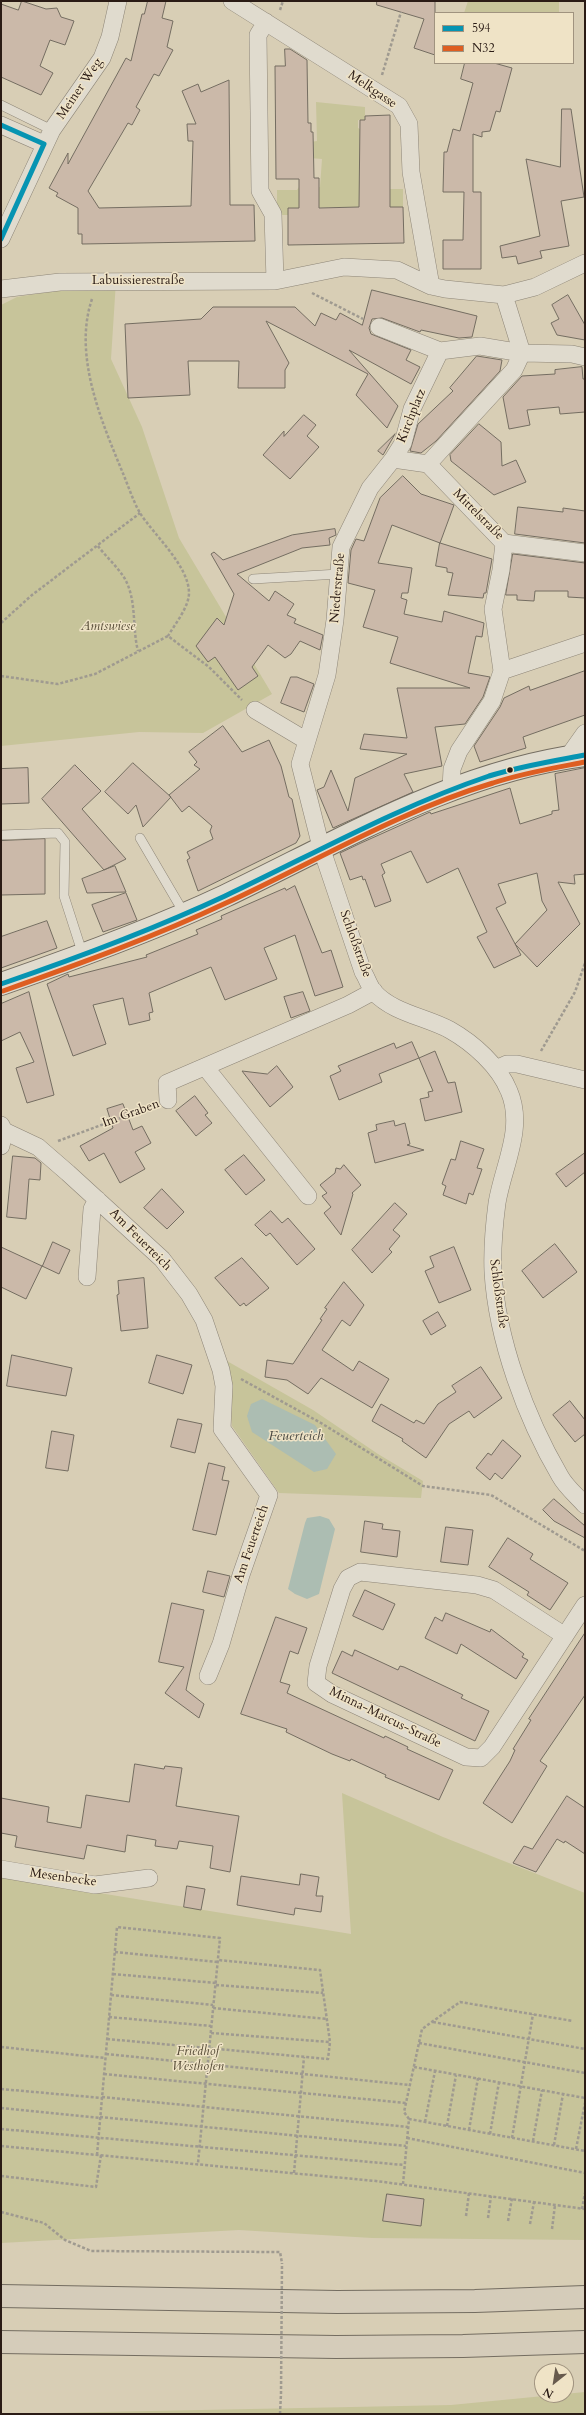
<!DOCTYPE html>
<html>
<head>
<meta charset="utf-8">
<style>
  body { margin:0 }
  #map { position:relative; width:586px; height:2415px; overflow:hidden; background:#d8ceb5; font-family:Cardo,serif }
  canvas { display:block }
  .frame { position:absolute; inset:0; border:2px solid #2a1b15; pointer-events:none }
  .legend { position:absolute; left:434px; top:12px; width:140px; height:52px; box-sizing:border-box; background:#efe3c6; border:1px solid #a0937f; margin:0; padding:5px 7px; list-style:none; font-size:12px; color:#2a1b15 }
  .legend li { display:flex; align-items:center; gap:8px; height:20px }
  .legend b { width:20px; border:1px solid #a0937f }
  .north { position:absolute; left:534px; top:2363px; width:40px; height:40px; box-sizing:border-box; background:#efe3c6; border:1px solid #a0937f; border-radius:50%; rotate:210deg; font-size:11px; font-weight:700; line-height:16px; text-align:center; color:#2a1b15 }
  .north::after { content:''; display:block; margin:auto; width:14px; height:18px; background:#675a4d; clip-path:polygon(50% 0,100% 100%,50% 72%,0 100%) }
</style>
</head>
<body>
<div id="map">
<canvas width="586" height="2415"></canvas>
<div class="frame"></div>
<ul class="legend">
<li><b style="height:5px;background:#0694b2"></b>594</li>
<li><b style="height:5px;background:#de5e21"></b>N32</li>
</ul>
<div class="north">N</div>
</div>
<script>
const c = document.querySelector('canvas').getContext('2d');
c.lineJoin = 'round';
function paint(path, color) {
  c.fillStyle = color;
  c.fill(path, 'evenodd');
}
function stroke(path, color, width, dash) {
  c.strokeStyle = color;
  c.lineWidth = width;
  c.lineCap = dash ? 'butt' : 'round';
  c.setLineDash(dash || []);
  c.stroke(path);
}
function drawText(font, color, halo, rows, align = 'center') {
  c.font = font + ' Cardo,serif';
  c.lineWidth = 3;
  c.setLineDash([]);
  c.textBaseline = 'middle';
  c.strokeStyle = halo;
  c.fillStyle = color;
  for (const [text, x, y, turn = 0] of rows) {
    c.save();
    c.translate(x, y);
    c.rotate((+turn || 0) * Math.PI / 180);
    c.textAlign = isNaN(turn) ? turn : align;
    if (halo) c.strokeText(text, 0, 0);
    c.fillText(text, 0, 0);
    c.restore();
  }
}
const green = new Path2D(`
  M468,1H559V13H464Z
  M316,102L365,107V120H358V128L360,129L361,169H359V181H390V189H403V207L288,208V215H277V190H297L299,187H309V190L320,187L322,159L310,158V142L317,141Z
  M116,281L111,359L142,427L179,538L272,694L203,733L139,732L1,746V305L17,297Z
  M227,1361L313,1410L378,1454L423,1481L421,1498L279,1493L232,1426Z
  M342,1793L443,1837L585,1893V2240L372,2238L239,2230L1,2243V1877L351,1934Z
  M585,2392V2414H1L451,2405Z`);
const water = new Path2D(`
  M262,1399L315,1425L336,1454L327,1469L314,1472L252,1432L247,1416L251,1404Z
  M320,1516L329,1519L335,1529L319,1594L307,1599L295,1594L288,1589L305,1523L307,1518Z`);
const building = new Path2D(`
  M22,1L46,9L57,8L61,17L74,21L65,45L50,40L40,66L53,73L41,95L1,77V4L18,10Z
  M148,1H166L162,18L173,21L167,47L173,50L159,76L154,74L136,107L140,110L132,125L128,123L88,191L99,208L191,206L193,141H188L187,124H196L182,91L198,84L201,92L229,80L230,205H254L255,241L82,244V234H78V208L56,196L58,193L49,188L68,153V164L126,58L131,61L142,14H144Z
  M377,1H435V55L414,48L424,19L377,5Z
  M285,49H290L307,60L308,123H311V132H313L314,178H319V208L359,207L360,120H365V116L390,115V207H403L404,243L288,245V208H299V179H276L275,66H285Z
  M465,63H494L512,68L500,112L496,111L490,131L482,132V137L473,134V192H481V269H443V240H463L464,192H443L444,152H447L453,129L460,131L473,83L461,79Z
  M562,109H571L584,197L561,201L569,246L540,251L542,258L518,264L516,256L502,258L500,246L540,236L526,159L560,167Z
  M372,290L477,316L472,337L459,338L421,330L420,332L382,318L372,319L369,328L371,334L411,350L406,360L420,367L411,384L349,350L398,406L387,428L356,395L368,374L266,321L289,363L285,370V388H238L239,361H188L190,395L128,398L125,324L201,319L213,307H295L315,326L321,313L336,320L340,313L362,325Z
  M568,295L585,325V340L557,335L551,323L559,319L552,305Z
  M477,356L502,360L500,371L436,441L421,453L410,451L418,424L453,391L450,388Z
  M582,367L583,379H585V412L560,414L559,407L527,410L530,425L509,429L503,397L522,376L555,374V370Z
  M304,415L316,425L307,436L319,447L290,479L263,455L284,431V436Z
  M479,424L501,442L502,466L516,460L526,482L494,495L451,461L450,455Z
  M395,434L383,455L378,451Z
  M403,476L421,494L454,505L440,543L392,525L378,563L412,568L408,593H402L401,598L407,600L404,614L442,622L444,611L484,623L482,637L476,636L468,673L490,677L483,697L465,724L435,727L442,766L404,774L413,792L333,828L317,790L324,787L331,770L348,811L355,778L407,754L360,749L364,734L407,738L397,688H470L390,663L398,637L363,627L375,590L348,583L351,550L356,539L364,541L380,498Z
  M518,507L563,512V508L585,511V543L515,534Z
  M335,529L336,535L329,538L330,545L302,548L237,574L269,601L275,591L294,604L287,615L296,619L294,623L323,635L320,650L300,641L291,654L285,658L268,645L252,667L258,676L238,690L215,657L208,662L196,646L217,618L224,625L234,594L211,554L214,552L223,560L292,535Z
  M440,543L492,559L486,593H484L483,598L448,595L453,573L447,572V568L436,566Z
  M513,554L585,563V598L568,597V591H535L534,601L517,600V595H506Z
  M585,671V715L523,737L526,748L480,762L474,746L500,707L504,698L529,686L530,690Z
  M291,677H297L314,684L304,712L281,703Z
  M223,726L242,752L269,740L281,766L289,797L292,799L300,836L296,843L198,891L187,860L190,858L187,852L213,839L210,831L212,826L189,806L182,812L169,795L200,769L194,765L197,762L189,752Z
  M133,763L171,797L143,827L136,805L128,814L105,792Z
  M75,765L101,791L82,809L126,859L104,870L42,799Z
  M28,768L29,803L1,804V769Z
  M585,768V874L574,875L575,884L558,882L580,924L537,967L515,944L547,910L542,901L537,873L498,884L506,903L496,908L521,955L494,968L477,937L487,932L458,868L427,883L411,851L381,864L385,873L382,875L391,901L375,907L365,879L363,880L362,876L350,880L340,853L361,843L430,812L431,814L510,788L520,824L552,814V811L559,810L555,774Z
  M45,839V894L1,895V841Z
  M115,866L126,892L87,893L82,879Z
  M295,886L322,953L331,950L343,987L315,996L295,935L264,948L277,979L225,1000L211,967L149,993L153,1012L149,1013L150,1020L129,1025L123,998L93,1005L106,1044L73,1056L47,984L68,974L69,977L147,957L146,955L198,934L196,930L222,919L221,916L285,888L286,890Z
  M126,893L137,920L103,932L92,905Z
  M47,921L57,948L1,968V937Z
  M29,992L54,1095L27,1103L16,1068L34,1062L20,1032L1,1041V1004Z
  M303,992L310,1011L291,1018L284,997Z
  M412,1042L419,1058L435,1051L448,1083L455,1082L462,1112L425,1121L420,1099L429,1097L428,1092L433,1091L419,1058L379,1074L382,1082L339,1100L330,1076L341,1071L338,1066L394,1043L396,1048Z
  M277,1066L293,1087L270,1107L242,1071L267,1074Z
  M195,1096L208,1113L205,1115L212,1123L196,1136L176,1111Z
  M123,1104L133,1130L142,1126L151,1143L135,1152L145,1169L120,1183L104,1153L89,1161L80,1146L113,1128L107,1109Z
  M394,1121L395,1126L405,1123L410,1144L407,1145L424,1150L375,1163L368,1133L377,1130L376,1125Z
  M461,1141L484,1149L477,1168L482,1169L473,1195L469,1193L466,1204L443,1195L446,1186L442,1184L451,1159L455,1160Z
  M585,1153V1172L566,1187L556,1174Z
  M244,1155L265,1180L246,1195L225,1170Z
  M13,1156L35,1158L41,1163L40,1180L29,1179L26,1219L7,1217Z
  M344,1165L361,1185L352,1193L353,1194L341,1235L324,1213L331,1207L322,1196L327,1193L320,1185L335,1173L336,1168L340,1169Z
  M162,1189L184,1212L167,1229L144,1208Z
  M395,1203L407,1214L393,1230L400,1236L389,1249L392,1252L372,1273L352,1250Z
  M271,1211L282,1223L288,1218L315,1249L297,1265L270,1233L266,1236L255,1225Z
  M53,1242L70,1250L59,1274L42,1266L26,1299L1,1287V1247L42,1266Z
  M555,1244L577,1272L543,1298L522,1271Z
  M454,1247L471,1290L439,1303L425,1271L434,1267L430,1257Z
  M242,1258L269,1288L246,1306L244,1303L240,1306L215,1278Z
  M144,1278L148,1328L121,1331L117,1295L119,1294L118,1281Z
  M344,1282L364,1305L350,1326L342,1320L322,1350L353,1371L359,1361L389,1379L372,1408L321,1378L308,1394L287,1380L265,1377L267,1360L293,1364L322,1320L320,1319L327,1309L325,1308Z
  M438,1312L446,1326L431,1335L423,1321Z
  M12,1355L72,1368L66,1396L7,1386Z
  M157,1355L192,1365L183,1394L149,1383Z
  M481,1367L502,1398L474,1418L469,1411L449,1424L426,1458L402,1441L403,1439L372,1421L381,1404L414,1423L416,1420L424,1424L438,1404L456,1392L452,1386Z
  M570,1401L585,1420V1434L575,1442L553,1415Z
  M178,1419L202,1424L195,1453L171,1447Z
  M52,1431L74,1435L68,1471L46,1468Z
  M503,1440L521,1456L502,1479L495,1473L490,1480L476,1468L488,1453L491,1455Z
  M209,1463L225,1467L222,1480L229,1481L216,1535L193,1530Z
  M554,1499L585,1526V1538L554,1521L543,1510Z
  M365,1521L383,1524L382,1529L400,1531L397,1557L361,1552Z
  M446,1527L473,1530L468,1565L441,1562Z
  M508,1538L533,1554L530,1559L568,1583L550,1610L527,1595L529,1592L489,1567Z
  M208,1571L230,1576L224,1597L203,1592Z
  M365,1590L395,1604L383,1630L353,1616Z
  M172,1603L204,1610L186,1690L204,1704L199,1718L165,1693L184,1667L159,1662Z
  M446,1613L490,1632L491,1629L524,1654L522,1657L528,1660L516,1679L461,1644L457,1654L425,1638L435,1617L442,1621Z
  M276,1617L307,1628L298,1654L290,1651L280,1682L290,1685L287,1693L384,1738L385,1736L408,1747L407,1749L453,1770L439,1800L385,1777L386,1775L351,1759L350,1761L332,1754L286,1732L287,1729L241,1714Z
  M585,1633V1695L540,1761L547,1766L512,1823L483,1803L510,1761L515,1750L513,1749L531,1720L529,1719Z
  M355,1650L398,1670L400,1666L404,1667L463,1695L461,1698L489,1711L475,1741L332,1673L342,1651L352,1656Z
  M135,1764L164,1769L165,1766L182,1768L176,1806L239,1816L230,1872L210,1868L213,1846L179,1841L177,1849L155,1846L156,1840L127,1835L125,1852L87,1845L84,1859L15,1847L17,1836L1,1833V1798L49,1807L47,1822L81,1828L86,1795L129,1802Z
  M567,1796L585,1808V1854L565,1841L564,1843L557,1839L536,1872L513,1863L524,1846L532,1849Z
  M301,1874L319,1877L316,1896H323L321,1912L295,1908L294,1915L237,1905L241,1876L299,1885Z
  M187,1886L205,1889L201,1910L184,1907Z
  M387,2194L424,2199L421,2226L383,2221Z`);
const path = new Path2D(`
  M280,10L283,1
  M382,75L401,12
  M312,293L363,319
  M92,299C73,355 101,420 122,471C128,485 133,501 140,513C154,535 189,566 189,593C189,607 175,624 168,636
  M98,546C106,557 118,567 125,579C137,601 132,628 138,651
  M1,623L32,595L140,513
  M1,676L58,684L95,674L168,636L209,667L242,700
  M541,1051L575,992L585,963
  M58,1141L153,1106
  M241,1379L321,1423L423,1486L491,1495L585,1551
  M115,1952L218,1962
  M113,1974L216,1983
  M216,1985L323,1993
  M111,1995L213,2005
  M213,2008L327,2019
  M109,2017L211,2026
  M433,2022L585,2049
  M211,2033L330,2042
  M107,2039L328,2059L330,2042L320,1970L218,1960
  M419,2043L585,2073
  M1,2047L105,2058
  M106,2054L410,2085
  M414,2067L585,2098
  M104,2074L406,2103
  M1,2089L102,2098
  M102,2097L408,2127
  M1,2108L100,2118
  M100,2117L406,2146
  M409,2119L404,2112L422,2029L460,2002L573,2021
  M425,2122L435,2071
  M447,2126L456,2075
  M1,2129L404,2165
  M469,2130L478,2078
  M490,2134L499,2082
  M407,2138L585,2173
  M512,2138L533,2014
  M533,2141L542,2090
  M554,2145L563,2094
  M1,2146L376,2181L585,2209
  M576,2149L585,2103
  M97,2155L117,1927L220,1938L198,2163
  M294,2173L304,2057
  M1,2176L96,2187L101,2155
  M403,2184L409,2119L585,2151
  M582,2209L585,2193
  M1,2212L44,2223L65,2240L91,2251L280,2252L282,2263
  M466,2216L469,2193
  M488,2218L491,2196
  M508,2221L512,2198
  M530,2224L534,2202
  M552,2229L555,2205
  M280,2414L281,2394`);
const lane = new Path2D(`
  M1,105L52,130
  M253,579L339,574
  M1,835L58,833L65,842L64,896L83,955
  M140,838L184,913`);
const street = new Path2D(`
  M232,1L399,106L409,124L411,172L431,286
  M266,22L258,35L260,191L273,214L275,281
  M1,125L44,144
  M1,239L52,130L102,58L110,37L118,1
  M1,289L60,282L275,281L344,267L397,270L431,286L445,289L504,295L535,287L585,263
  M504,295L522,353L572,354L585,357
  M379,327L440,351L480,346L522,353L514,370L428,464
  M440,351L412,409L403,443L393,459L370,488L341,547L335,620L327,675L300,764L321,847L363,972C367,978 369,986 374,992C393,1013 426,1017 450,1030C473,1043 499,1066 509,1091C525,1128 503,1166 497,1203C494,1226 492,1249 493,1272C497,1340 526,1418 560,1476C566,1487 577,1496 585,1505
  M393,459L428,464
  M428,464L504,543L585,553
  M502,671L585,643
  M255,710L307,741
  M568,757L585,733
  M451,789L452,769L459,751L492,701L502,671L493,609L501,570L504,543
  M206,1068L308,1196
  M496,1069L507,1064H517L585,1080
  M168,1100L167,1083L348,1005L374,991
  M1,1125L4,1131L1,1146
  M4,1131L38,1147L68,1173L162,1259L189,1294L204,1320L221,1370L224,1386L222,1429L269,1495L241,1575L221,1644L208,1676
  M87,1277L92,1209L97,1199
  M565,1636L494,1590L477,1585L360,1572L348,1578L342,1589L318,1666L316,1683L332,1694L466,1757L481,1758L492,1747L585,1605
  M1,1869L95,1885L149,1878`);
const secondary = new Path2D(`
  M1,984C76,958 153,930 225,896C340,841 456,771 585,755`);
const highway = new Path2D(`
  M1,2296L337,2302L475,2301L585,2297
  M1,2342L336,2347L463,2346L585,2342`);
const pathBridge = new Path2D(`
  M281,2394L282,2263`);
const bus1 = new Path2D(`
  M1,125L44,144
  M1,239L44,144
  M1,984C77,958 152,930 225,896C312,855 397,807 489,776C521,766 553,761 585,755`);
const bus2 = new Path2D(`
  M3,991C79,964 154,937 226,903C315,862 399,811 493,783C523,773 554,768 585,762`);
const markers = [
  [510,770,3.5,"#2a1b15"]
];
const streetNames = [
  ["Meiner Weg",80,89,-56],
  ["Melkgasse",372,90,34],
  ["Labuissierestraße",138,281],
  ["Kirchplatz",412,416,-68],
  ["Mittelstraße",478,515,45],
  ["Niederstraße",338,588,-85],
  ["Schloßstraße",355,944,70],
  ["Im Graben",131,1114,-20],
  ["Am Feuerteich",140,1240,45],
  ["Schloßstraße",498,1294,82],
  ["Am Feuerteich",252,1544,-71],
  ["Minna-Marcus-Straße",385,1718,26],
  ["Mesenbecke",63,1878,8]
];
const parkNames = [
  ["Amtswiese",108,627],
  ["Friedhof",198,2052],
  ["Westhofen",198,2067]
];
const waterNames = [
  ["Feuerteich",296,1437]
];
paint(green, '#c7c49a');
paint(water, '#acbdb2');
paint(building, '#cbb9a9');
stroke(building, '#746d61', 1);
stroke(lane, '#8d8577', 10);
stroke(street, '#8d8577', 18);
stroke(secondary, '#746d61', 24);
stroke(highway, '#746d61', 24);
stroke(path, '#9f9a90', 2.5, [3, 2]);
stroke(lane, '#e0dbce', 9);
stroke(street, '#e0dbce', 17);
stroke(secondary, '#e0dbce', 22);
stroke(highway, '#d5ccba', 22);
stroke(pathBridge, '#9f9a90', 2.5, [3, 2]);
stroke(bus1, '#0694b2', 5);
stroke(bus2, '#de5e21', 5);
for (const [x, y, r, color] of markers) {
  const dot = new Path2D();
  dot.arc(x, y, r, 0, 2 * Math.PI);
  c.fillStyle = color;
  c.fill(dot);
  stroke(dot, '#efe3c6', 1.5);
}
drawText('13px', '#2a1b15', '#efe3c6', streetNames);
drawText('italic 13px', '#554b36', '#efe3c6', parkNames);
drawText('italic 14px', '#4b4a44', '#efe3c6', waterNames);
</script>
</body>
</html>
